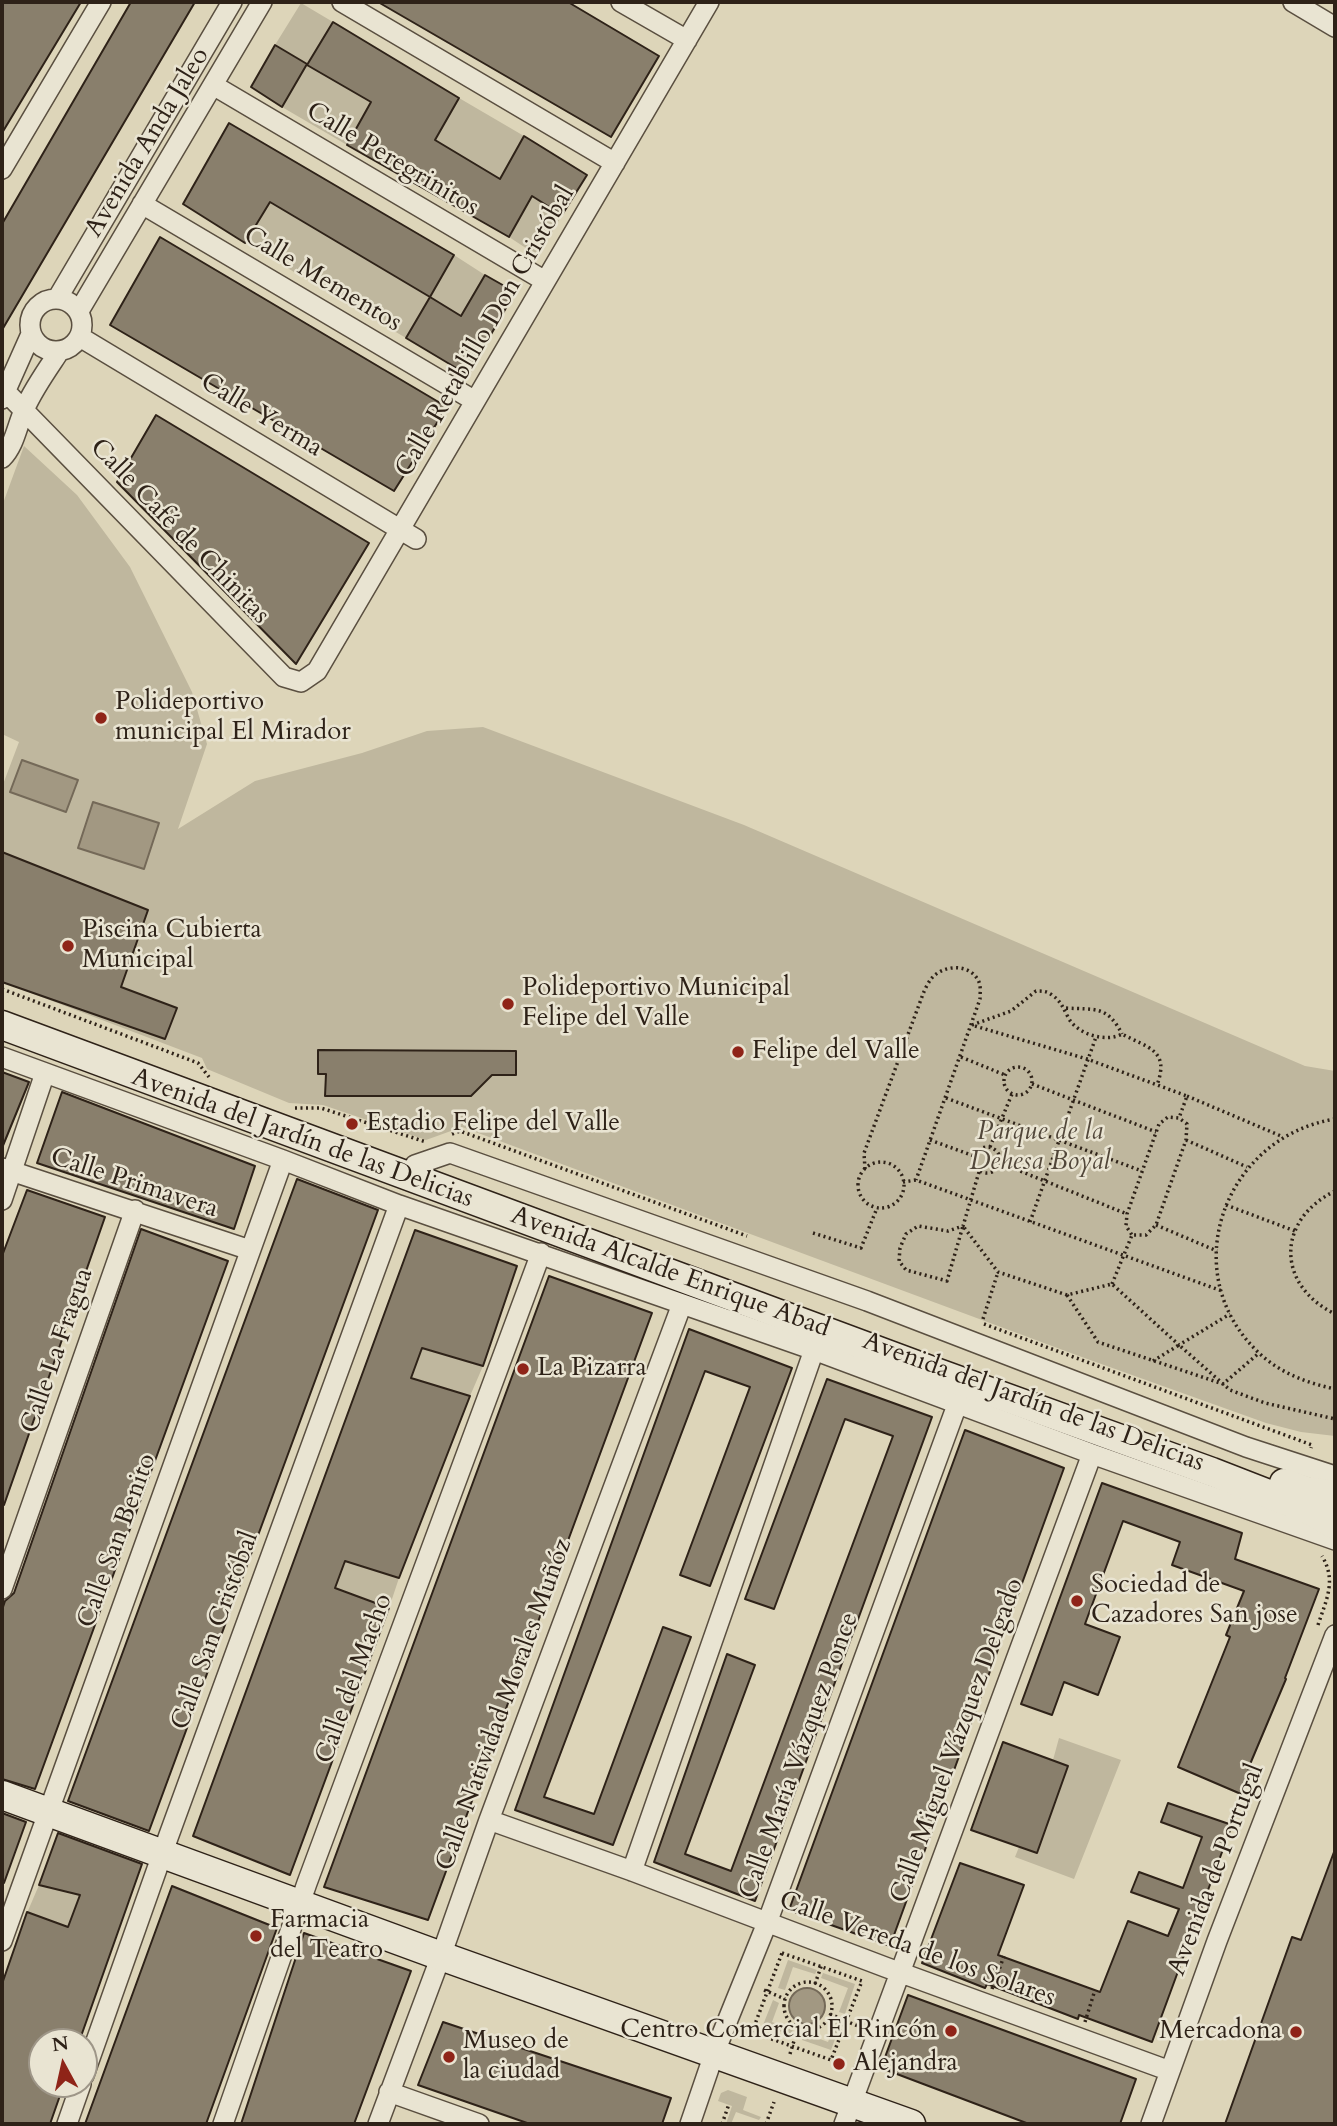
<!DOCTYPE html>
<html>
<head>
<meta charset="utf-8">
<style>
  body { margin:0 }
  #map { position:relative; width:1337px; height:2126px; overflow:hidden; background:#ddd5b9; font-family:Cardo,serif }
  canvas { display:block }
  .frame { position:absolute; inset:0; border:4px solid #2e2218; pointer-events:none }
  .north { position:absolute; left:28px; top:2028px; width:70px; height:70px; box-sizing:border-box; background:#e9e4d2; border:2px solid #9e9688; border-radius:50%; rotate:352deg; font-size:19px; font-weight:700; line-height:28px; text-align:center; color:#2e2218 }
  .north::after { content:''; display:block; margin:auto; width:24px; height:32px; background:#8f2418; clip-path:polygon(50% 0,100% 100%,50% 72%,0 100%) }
</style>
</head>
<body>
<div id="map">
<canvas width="1337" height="2126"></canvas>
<div class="frame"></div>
<div class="north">N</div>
</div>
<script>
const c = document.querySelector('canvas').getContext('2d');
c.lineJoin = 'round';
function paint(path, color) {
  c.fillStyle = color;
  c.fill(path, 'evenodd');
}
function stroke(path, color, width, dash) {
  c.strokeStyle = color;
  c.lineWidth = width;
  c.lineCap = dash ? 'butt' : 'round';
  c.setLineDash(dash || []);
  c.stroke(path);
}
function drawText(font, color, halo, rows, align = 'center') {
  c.font = font + ' Cardo,serif';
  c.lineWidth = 5;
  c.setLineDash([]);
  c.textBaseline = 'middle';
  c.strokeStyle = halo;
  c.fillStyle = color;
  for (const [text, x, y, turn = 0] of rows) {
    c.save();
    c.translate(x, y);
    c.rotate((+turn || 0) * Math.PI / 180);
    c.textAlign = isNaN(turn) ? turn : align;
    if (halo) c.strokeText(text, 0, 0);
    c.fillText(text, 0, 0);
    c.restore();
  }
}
const green = new Path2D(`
  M301,3L333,22L307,65L371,102L347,145L282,107L307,64L275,45Z
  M459,98L524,136L500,179L435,140Z
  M532,196L562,215L538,256L509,237Z
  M270,202L430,296L454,255L485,275L461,316L430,297L406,338L245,243Z
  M24,446L77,495L130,567L192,692L207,744L178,829L255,781L362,753L427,731L483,727L744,825L1305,1066L1335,1071V1436L1301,1432L1266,1423L1079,1356L462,1127L426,1140L323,1105L289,1103L207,1069L202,1058L2,982V787L19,742L2,734V506Z
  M422,1348L483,1366L470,1396L411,1378Z
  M345,1561L399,1578L389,1608L335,1588Z
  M1059,1738L1121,1760L1074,1879L1015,1857L1019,1847L1037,1853L1068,1766L1053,1760Z
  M39,1885L80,1895L68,1927L27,1913Z
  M788,1960L817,1970L815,1974L793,1967L785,1990L778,1988Z
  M823,1973L855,1984L845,2014L839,2012L848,1988L821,1978Z
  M773,2000L779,2003L772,2022L794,2031L792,2036L763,2025Z
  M836,2022L841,2023L831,2050L802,2040L804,2033L828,2042Z
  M728,2090L747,2097L743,2110L761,2117L759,2120L736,2112L731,2124H726L732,2106L718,2101L721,2093Z`);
const water = new Path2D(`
  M22,760L78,780L66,812L10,792Z
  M93,802L159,823L144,869L78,848Z
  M789 2006a18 18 0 1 1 36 0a18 18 0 1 1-36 0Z`);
const building = new Path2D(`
  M2,2H81L2,133Z
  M131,2H195L2,330V224Z
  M378,2H568L659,56L611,137Z
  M333,22L459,98L435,140L500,179L524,136L587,175L562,215L532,196L509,237L347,145L371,102L307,65Z
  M275,45L307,64L282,107L251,87Z
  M229,123L454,255L430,297L270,202L245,243L183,204Z
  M160,237L447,407L394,491L110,325Z
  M485,275L515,292L468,375L406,338L430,297L461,316Z
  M156,415L369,543L296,664L117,482Z
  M2,852L148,910L121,987L177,1008L165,1039L2,982Z
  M318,1050L516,1051V1075H492L471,1096H325L326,1074H318Z
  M2,1072L29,1082L2,1148Z
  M62,1092L255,1166L234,1229L37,1163Z
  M297,1179L378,1210L149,1831L68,1801Z
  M27,1190L105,1217L4,1505L2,1504V1256Z
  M141,1229L228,1261L35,1789L2,1779V1610L5,1601L14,1593Z
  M415,1230L517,1266L483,1366L422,1348L411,1378L470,1396L399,1578L345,1561L335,1588L389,1608L290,1875L193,1836Z
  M549,1276L652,1313L428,1920L324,1887Z
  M689,1329L792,1368L710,1586L680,1575L750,1387L705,1371L544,1797L594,1814L663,1627L691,1637L613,1845L515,1810Z
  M827,1379L932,1417L755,1901L654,1862L727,1654L755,1665L685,1854L731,1871L893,1436L845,1419L774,1609L745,1599Z
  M965,1430L1064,1468L890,1946L789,1910Z
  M1102,1483L1242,1533L1235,1559L1319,1589L1285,1678L1286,1679L1248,1769L1251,1770L1241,1794L1178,1767L1230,1637L1226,1635L1244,1591L1172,1565L1180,1542L1123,1521L1085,1624L1120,1637L1098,1695L1064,1682L1052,1715L1021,1704Z
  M1003,1742L1068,1766L1037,1853L971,1830Z
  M1168,1803L1232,1825L1152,2042L1079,2015L1078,2019L987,1984L985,1988L922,1963L960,1863L1024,1885L998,1955L1100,1992L1128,1921L1168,1936L1179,1909L1131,1892L1139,1872L1183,1888L1202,1837L1161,1822Z
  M2,1813L26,1822L4,1883H2Z
  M58,1833L142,1864L79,2042H42V2084H64L50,2124H2V1984L27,1912L68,1927L80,1895L39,1885Z
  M1334,1852L1335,2124H1225L1292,1937L1301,1940Z
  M172,1886L277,1928L206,2124H85Z
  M304,1933L411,1971L354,2124H241Z
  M908,1995L1136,2079L1120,2124H1029L881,2068Z
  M443,2022L671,2098L662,2124H530L418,2085Z`);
const path = new Path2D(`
  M2,989L198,1063L209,1077
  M1066,1008C1095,1010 1107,1005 1122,1034
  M972,1025L1011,1011L1036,991C1042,991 1047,991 1052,995C1061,1001 1063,1008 1068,1017C1076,1034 1106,1043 1122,1034C1148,1048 1170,1050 1157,1085
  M975,1026L1087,1059L1187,1096L1179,1118
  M961,1057L1005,1075
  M1004 1081a14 14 0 1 1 28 0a14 14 0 1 1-28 0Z
  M1032,1084L1156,1132
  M1187,1096L1281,1136
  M946,1098L1142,1171
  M295,1108H321L426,1142
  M1335,1119C1224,1137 1174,1273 1259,1353C1280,1373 1307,1383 1335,1389
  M452,1134L460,1131L747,1236
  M930,1140L974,1156
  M1186,1140L1247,1167
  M974 1160a13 13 0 1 1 26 0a13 13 0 1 1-26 0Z
  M990,1147L1012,1094
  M858 1185a23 23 0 1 1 46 0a23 23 0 1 1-46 0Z
  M1000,1163L1127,1214
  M865,1169L864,1153L923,994C925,989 928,983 931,979C943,964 971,963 979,982C981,987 980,994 980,999L916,1180
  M979,1172L963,1226L948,1231L918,1226L906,1234L900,1248L899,1261L906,1270L947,1281L963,1226L998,1272L1067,1295L1112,1284L1179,1345L1230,1314
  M903,1182L916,1180L1222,1291
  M1335,1191C1276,1220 1276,1285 1335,1314
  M1226,1205L1295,1231
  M1030,1222L1096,1037
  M1156,1225L1217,1251
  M813,1233L861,1248L877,1208
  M1112,1284L1132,1235H1146L1156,1225L1186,1140L1187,1124L1179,1118L1168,1117L1159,1124L1127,1214L1126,1226L1132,1235
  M1067,1295L1098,1342L1223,1384L1259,1353
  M983,1319L998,1272
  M984,1324L1312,1445L1311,1448
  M1153,1361L1179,1345L1230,1390L1265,1403L1335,1419
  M1318,1625C1326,1600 1337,1581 1322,1556
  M782,1953L862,1981L831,2060L752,2032Z
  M784 2006a24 24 0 1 1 48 0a24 24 0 1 1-48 0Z
  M815,1984L822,1964
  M992,1989L1004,1956
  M764,1990L785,1999
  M830,2014L860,2027
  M1085,2022L1095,1990
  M790,2054L798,2028
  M722,2124L729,2104
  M766,2124L774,2102`);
const street = new Path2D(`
  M342,2L615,163
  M621,2L687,40
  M1293,2L1335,27
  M213,85L545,281
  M2,169L101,2
  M142,204L475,401
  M30 325a26 26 0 1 1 52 0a26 26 0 1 1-52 0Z
  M57,299L232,2
  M79,311L262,2
  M80,337L416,539
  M2,388L284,677L301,682L317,671L709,2
  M2,399L31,334
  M2,458C15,445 17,425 25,408C34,388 47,370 59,352
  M2,1057L283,1160L399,1205L814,1350L1092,1454L1335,1540
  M415,1165L450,1153L867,1301L1246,1447L1335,1476
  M2,1168L250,1250
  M2,1200L45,1073
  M2,1589L135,1210
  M489,1820L632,1871L885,1967L1170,2071
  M632,1871L814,1350
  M2,1941L283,1160
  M84,2075L169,1835L399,1205
  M389,2092L479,2124
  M67,2124L81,2084
  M223,2124L307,1883L541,1253
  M378,2124L441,1956L489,1820L682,1304
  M690,2124L714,2054L767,1923L957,1405
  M844,2124L1092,1454
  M1151,2124L1217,1941L1335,1635`);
const secondary = new Path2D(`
  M2,1025L930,1370L1212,1472L1307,1509L1335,1525
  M1284,1483L1307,1491L1335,1495
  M2,1795L441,1956L911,2124`);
const markers = [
  [101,718,7,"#8f2418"],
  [68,946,7,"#8f2418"],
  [508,1004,7,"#8f2418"],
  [738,1052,7,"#8f2418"],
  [352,1124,7,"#8f2418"],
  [523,1369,7,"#8f2418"],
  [1077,1601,7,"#8f2418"],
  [256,1936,7,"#8f2418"],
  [951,2031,7,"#8f2418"],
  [1296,2032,7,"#8f2418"],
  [449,2057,7,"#8f2418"],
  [839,2064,7,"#8f2418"]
];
const streetNames = [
  ["Avenida Anda Jaleo",148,143,-59],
  ["Calle Peregrinitos",392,160,31],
  ["Calle Mementos",322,280,31],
  ["Calle Retablillo Don Cristóbal",486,332,-60],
  ["Calle Yerma",261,416,31],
  ["Calle Café de Chinitas",179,532,46],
  ["Avenida del Jardín de las Delicias",302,1139,20],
  ["Calle Primavera",134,1184,18],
  ["Avenida Alcalde Enrique Abad",670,1273,20],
  ["Calle La Fragua",58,1351,-71],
  ["Avenida del Jardín de las Delicias",1033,1403,20],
  ["Calle San Benito",118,1541,-70],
  ["Calle San Cristóbal",216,1631,-70],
  ["Calle del Macho",355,1679,-70],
  ["Calle Natividad Morales Muñóz",505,1705,-70],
  ["Calle Miguel Vázquez Delgado",958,1741,-70],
  ["Calle María Vázquez Ponce",800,1756,-70],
  ["Avenida de Portugal",1217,1870,-69],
  ["Calle Vereda de los Solares",917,1950,20]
];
const poiNames = [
  ["Polideportivo",115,703],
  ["municipal El Mirador",115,733],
  ["Piscina Cubierta",82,931],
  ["Municipal",82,961],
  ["Polideportivo Municipal",522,989],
  ["Felipe del Valle",522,1019],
  ["Felipe del Valle",752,1052],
  ["Estadio Felipe del Valle",366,1124],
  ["La Pizarra",537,1369],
  ["Sociedad de",1091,1586],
  ["Cazadores San jose",1091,1616],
  ["Farmacia",270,1921],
  ["del Teatro",270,1951],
  ["Centro Comercial El Rincón",937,2031,"right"],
  ["Mercadona",1282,2032,"right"],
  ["Museo de",463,2042],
  ["la ciudad",463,2072],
  ["Alejandra",853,2064]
];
const parkNames = [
  ["Parque de la",1040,1133],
  ["Dehesa Boyal",1040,1163]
];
paint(green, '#bfb79e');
paint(water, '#a29882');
stroke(water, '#746958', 2);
paint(building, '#897f6c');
stroke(building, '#2e2218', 2);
stroke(street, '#5a4f40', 22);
stroke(secondary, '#2e2218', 31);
stroke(path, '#2e2218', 3.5, [2, 3.5]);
stroke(street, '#e9e4d2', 19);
stroke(secondary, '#e9e4d2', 28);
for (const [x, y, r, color] of markers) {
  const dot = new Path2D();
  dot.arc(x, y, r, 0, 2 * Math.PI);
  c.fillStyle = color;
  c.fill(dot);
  stroke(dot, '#e9e4d2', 2.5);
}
drawText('26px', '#2e2218', '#e9e4d2', streetNames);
drawText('26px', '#2e2218', '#e9e4d2', poiNames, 'left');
drawText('italic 26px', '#52473a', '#e9e4d2', parkNames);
</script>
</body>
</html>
